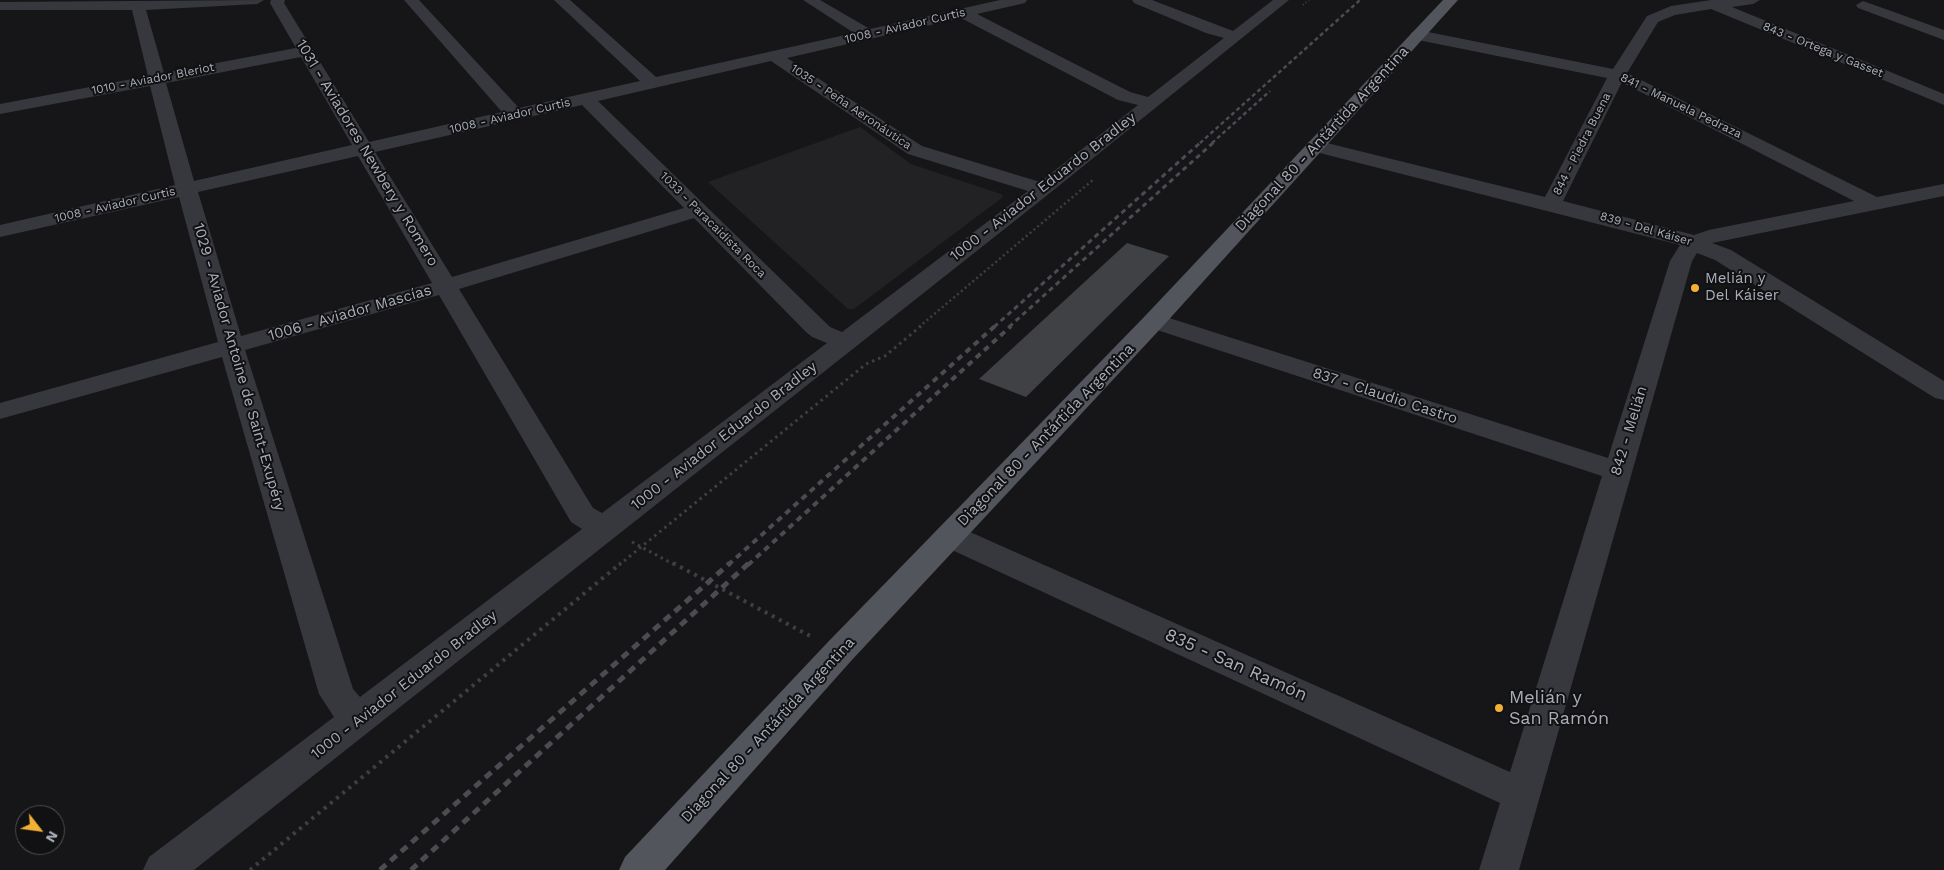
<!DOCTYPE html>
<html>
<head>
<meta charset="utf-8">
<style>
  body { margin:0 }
  #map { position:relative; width:1944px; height:870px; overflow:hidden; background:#161618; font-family:"Work Sans",sans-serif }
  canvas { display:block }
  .north { position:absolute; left:15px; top:805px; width:50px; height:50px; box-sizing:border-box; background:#111113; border:1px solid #4d4f55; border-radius:50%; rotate:120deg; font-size:14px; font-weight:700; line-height:20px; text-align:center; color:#a8adb8 }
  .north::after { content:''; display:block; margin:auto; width:18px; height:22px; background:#f2b134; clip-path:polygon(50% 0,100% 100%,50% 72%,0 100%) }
</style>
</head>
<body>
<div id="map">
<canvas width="1944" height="870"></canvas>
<div class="north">N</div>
</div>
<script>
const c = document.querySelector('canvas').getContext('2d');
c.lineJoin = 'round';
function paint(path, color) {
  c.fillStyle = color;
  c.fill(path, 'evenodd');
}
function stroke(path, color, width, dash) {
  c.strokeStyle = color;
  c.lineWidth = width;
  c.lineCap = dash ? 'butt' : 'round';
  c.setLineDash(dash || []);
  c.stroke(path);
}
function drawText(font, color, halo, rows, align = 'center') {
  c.font = font + ' "Work Sans",sans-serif';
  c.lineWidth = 4;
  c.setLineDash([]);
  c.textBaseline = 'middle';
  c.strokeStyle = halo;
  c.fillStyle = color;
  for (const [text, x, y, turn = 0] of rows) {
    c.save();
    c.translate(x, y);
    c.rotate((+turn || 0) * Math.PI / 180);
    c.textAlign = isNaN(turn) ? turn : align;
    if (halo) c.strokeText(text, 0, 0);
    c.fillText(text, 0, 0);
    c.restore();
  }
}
const built = new Path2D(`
  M860,127L911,164L1001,194L1003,197L854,309H848L708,182Z`);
const building = new Path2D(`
  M1127,243L1169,256L1026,397L979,379Z`);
const pathFar3 = new Path2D(`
  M1303,5L1309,0`);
const pathFar2 = new Path2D(`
  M919,327L1094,179`);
const pathFar1 = new Path2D(`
  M632,542L675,565
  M619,565L866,364L885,356L921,326`);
const path = new Path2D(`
  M673,563L812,637
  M250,870L621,563`);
const minor = new Path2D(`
  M264,0L257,4L146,10L164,73L296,48L270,3L271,0H285L284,3L369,142L502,112L404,0H419L519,108L640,81L554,0H570L656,77L854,33L803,0H820L870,29L1000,0H1027L1025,3L977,14L1130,92L1148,97L1224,38L1206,33L1134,3L1132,0H1152L1233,31L1273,0H1289L1050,193L194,870H143L149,857L334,717L319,694L222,357L0,419V403L218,342L179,197L0,237V225L175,185L150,86L0,114V104L148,76L132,10H0V2ZM961,18L1118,100L1138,105L1040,182L922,146L787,58ZM301,57L352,145L194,181L166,83ZM771,61L908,154L1028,191L842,332L830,327L598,101ZM582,105L684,208L452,277L375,152ZM358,156L432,283L241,336L198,192ZM694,218L805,331L812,337L827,343L602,513L593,508L459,289ZM439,295L571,522L582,529L360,697L353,689L245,350Z
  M1711,0H1760L1753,4L1732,7L1944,94V105L1711,9L1675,15L1658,22L1627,73L1877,197L1944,184V196L1712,243L1731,250L1944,381V400L1935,398L1715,260L1697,253L1692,261L1519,870H1479L1500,803L939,544L935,536L939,528L950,525L961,528L1510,772L1602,476L1145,326L1142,321L1145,316L1154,314L1163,316L1608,458L1670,261L1680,245L1308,150L1306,146L1308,142L1315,140L1545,197L1607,78L1418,40L1410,35L1412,32L1418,30L1613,69L1647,16L1671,6ZM1622,82L1623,83L1854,201L1709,230L1694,235L1563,201Z
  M1863,1L1944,30V40L1858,8L1856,5Z`);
const major = new Path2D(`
  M1443,0H1458L1163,326L851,661L665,870H619L625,857L827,643L1145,316Z`);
const railFar3 = new Path2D(`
  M1200,143L1360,0
  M1212,143L1270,91`);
const railFar2 = new Path2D(`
  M994,327L1201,142
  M1009,327L1214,142`);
const railFar1 = new Path2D(`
  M728,565L995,326
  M748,565L1011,326`);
const rail = new Path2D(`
  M380,870L730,563
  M411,870L749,563`);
const markers = [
  [1695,288,5,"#f2b134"],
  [1499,708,5,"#f2b134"]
];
const farStreetnames = [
  ["1008 - Aviador Curtis",905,26,-13],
  ["843 - Ortega y Gasset",1823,50,22],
  ["1010 - Aviador Bleriot",153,79,-11],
  ["841 - Manuela Pedraza",1681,106,26],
  ["1035 - Peña Aeronáutica",851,107,34],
  ["1008 - Aviador Curtis",510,116,-13],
  ["844 - Piedra Buena",1582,144,-63],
  ["1008 - Aviador Curtis",115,205,-13],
  ["1033 - Paracaidista Roca",713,225,45],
  ["839 - Del Káiser",1646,229,16]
];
const streetNames = [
  ["Diagonal 80 - Antártida Argentina",1322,139,-47],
  ["1031 - Aviadores Newbery y Romero",367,153,59],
  ["1000 - Aviador Eduardo Bradley",1043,187,-38],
  ["1006 - Aviador Mascías",350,313,-16],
  ["1029 - Aviador Antoine de Saint-Exupéry",239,367,74],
  ["837 - Claudio Castro",1385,396,18],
  ["842 - Melián",1629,431,-73],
  ["Diagonal 80 - Antártida Argentina",1046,435,-46],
  ["1000 - Aviador Eduardo Bradley",724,436,-38],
  ["1000 - Aviador Eduardo Bradley",404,685,-38],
  ["Diagonal 80 - Antártida Argentina",768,730,-47]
];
const poiNames = [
  ["Melián y",1705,279],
  ["Del Káiser",1705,296]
];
const nearStreetnames = [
  ["835 - San Ramón",1236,665,24]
];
const nearPoinames = [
  ["Melián y",1509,698],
  ["San Ramón",1509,719]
];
paint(built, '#222225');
paint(building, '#404145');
stroke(pathFar3, '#3d3f44', 2, [1, 2.5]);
stroke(pathFar2, '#3d3f44', 2.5, [2, 3]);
stroke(pathFar1, '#3d3f44', 3, [2.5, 4]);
stroke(path, '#3d3f44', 4, [3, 5]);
paint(minor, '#37383d');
paint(major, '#53555c');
stroke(railFar3, '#4a4c52', 2.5, [4, 3]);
stroke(railFar2, '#4a4c52', 3, [5, 4]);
stroke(railFar1, '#4a4c52', 4, [6, 5]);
stroke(rail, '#4a4c52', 5, [8, 6]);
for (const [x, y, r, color] of markers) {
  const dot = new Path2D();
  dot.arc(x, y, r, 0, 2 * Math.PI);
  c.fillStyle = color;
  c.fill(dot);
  stroke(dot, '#111113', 2);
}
drawText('12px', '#a8adb8', '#111113', farStreetnames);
drawText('15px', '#a8adb8', '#111113', streetNames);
drawText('15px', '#a8adb8', '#111113', poiNames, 'left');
drawText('18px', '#a8adb8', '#111113', nearStreetnames);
drawText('18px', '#a8adb8', '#111113', nearPoinames, 'left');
</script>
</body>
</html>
